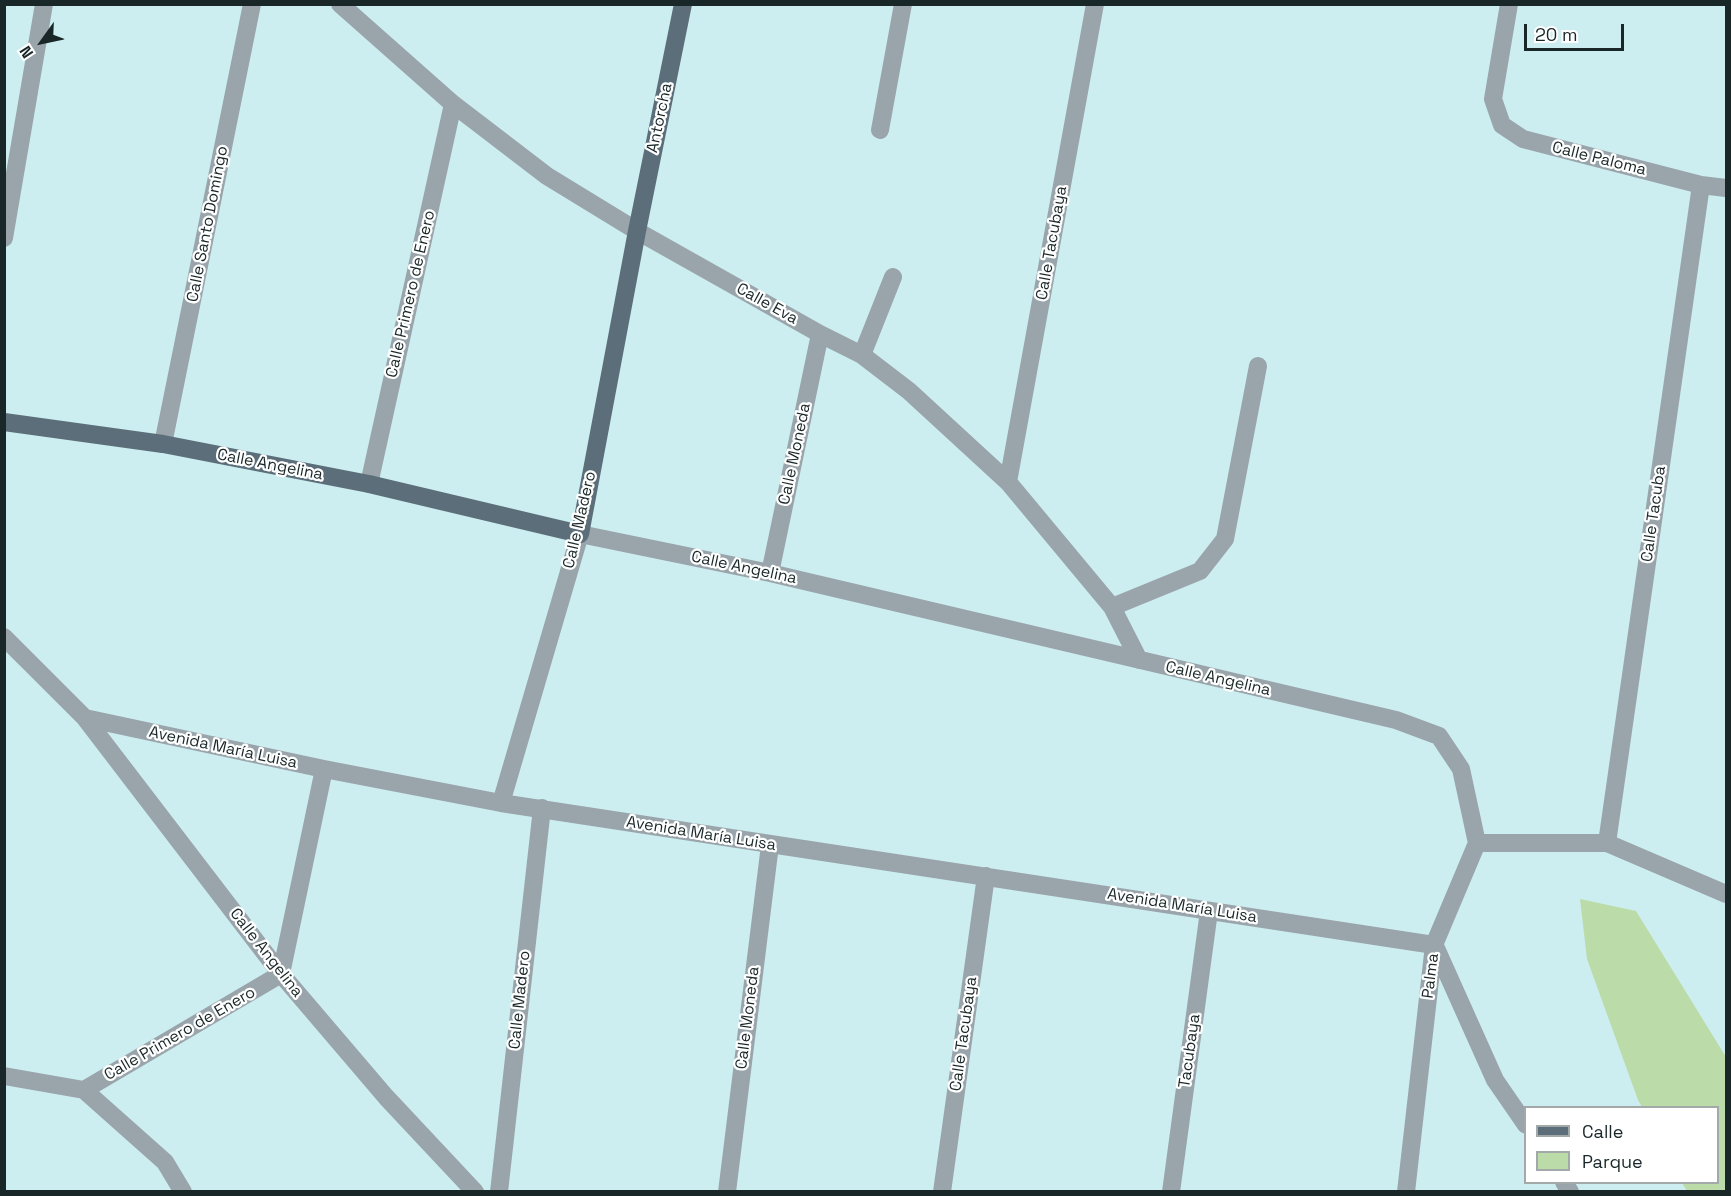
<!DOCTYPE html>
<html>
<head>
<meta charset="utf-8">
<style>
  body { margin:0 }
  #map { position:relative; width:1731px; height:1196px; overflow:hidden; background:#cdeef0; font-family:"Space Grotesk",sans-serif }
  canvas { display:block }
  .frame { position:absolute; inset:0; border:6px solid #1a2728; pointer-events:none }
  .legend { position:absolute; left:1524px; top:1106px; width:195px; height:78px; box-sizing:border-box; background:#fff; border:2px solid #a3a9a9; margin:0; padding:8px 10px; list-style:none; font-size:18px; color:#1a2728 }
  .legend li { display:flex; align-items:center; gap:12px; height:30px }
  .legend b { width:30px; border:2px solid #a3a9a9 }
  .north { position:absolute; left:12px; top:12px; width:60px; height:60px; -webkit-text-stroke:4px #fff; paint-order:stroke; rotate:237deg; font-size:16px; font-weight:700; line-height:24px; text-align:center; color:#1a2728 }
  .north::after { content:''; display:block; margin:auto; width:21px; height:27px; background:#1a2728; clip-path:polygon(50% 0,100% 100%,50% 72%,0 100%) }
  .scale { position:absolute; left:1524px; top:24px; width:100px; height:27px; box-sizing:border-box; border:3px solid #1a2728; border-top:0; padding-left:8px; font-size:18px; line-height:21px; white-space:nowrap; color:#1a2728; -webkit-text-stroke:4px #fff; paint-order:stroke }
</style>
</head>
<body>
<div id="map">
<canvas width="1731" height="1196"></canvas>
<div class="frame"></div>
<ul class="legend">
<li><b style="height:8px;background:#5b6e7a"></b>Calle</li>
<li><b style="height:16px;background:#bbdca8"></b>Parque</li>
</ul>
<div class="north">N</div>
<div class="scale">20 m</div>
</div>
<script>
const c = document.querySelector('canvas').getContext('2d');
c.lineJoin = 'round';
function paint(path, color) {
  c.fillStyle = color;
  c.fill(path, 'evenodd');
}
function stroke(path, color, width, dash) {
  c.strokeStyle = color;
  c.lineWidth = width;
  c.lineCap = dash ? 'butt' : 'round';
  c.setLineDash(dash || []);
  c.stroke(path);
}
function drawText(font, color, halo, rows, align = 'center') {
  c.font = font + ' "Space Grotesk",sans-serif';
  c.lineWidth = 4.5;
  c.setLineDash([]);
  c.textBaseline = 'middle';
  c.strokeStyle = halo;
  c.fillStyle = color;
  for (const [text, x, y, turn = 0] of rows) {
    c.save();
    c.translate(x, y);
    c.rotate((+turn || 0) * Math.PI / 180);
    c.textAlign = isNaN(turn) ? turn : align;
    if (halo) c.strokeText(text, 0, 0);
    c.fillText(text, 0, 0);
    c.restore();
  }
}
const green = new Path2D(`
  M1580,899L1636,911L1726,1057V1191H1687L1682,1183L1718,1182V1108L1642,1107L1638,1100L1587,959Z`);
const minor = new Path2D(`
  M340,4L453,104L547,176L637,231L820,334L862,355L909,391L1008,482L1112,607L1139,660
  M1509,4L1493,99L1502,125L1523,139L1701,185L1726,188
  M880,130L903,4
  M4,238L44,4
  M862,355L893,277
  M163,444L252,4
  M1008,482L1095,4
  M369,484L453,104
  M770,573L820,334
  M1112,607L1200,571L1225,539L1258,366
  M4,637L85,718L324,769L501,803L1434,945
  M85,718L281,974L386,1097L475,1192
  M501,803L580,534L770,573L1396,720L1439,736L1461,769L1477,843L1434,945L1406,1192
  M1477,843H1607L1726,894
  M1607,843L1701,185
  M1435,946L1495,1080L1526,1125
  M4,1076L84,1090
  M84,1090L281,974L324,769
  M84,1090L165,1162L183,1192
  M1564,1182L1570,1192
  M499,1192L542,808
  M727,1192L770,845
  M942,1192L986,876
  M1171,1192L1209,911`);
const major = new Path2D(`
  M4,422L163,444L369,484L580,534L637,231L683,4`);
const streetNames = [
  ["Antorcha",660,118,-78],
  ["Calle Paloma",1599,159,14],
  ["Calle Santo Domingo",208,224,-79],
  ["Calle Tacubaya",1052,243,-80],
  ["Calle Primero de Enero",411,294,-77],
  ["Calle Eva",767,304,29],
  ["Calle Moneda",795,454,-78],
  ["Calle Angelina",270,465,11],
  ["Calle Tacuba",1654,514,-82],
  ["Calle Madero",580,520,-77],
  ["Calle Angelina",744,568,12],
  ["Calle Angelina",1218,679,13],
  ["Avenida María Luisa",223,748,12],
  ["Avenida María Luisa",701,834,9],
  ["Avenida María Luisa",1182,906,9],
  ["Calle Angelina",266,953,52],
  ["Palma",1431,976,-83],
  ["Calle Madero",520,1000,-84],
  ["Calle Moneda",748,1018,-83],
  ["Calle Primero de Enero",180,1034,-30],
  ["Calle Tacubaya",964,1034,-82],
  ["Tacubaya",1190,1051,-82]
];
paint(green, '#bbdca8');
stroke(minor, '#9aa5ab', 18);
stroke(major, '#5b6e7a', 18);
drawText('16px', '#1a2728', '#fff', streetNames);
</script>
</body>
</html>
